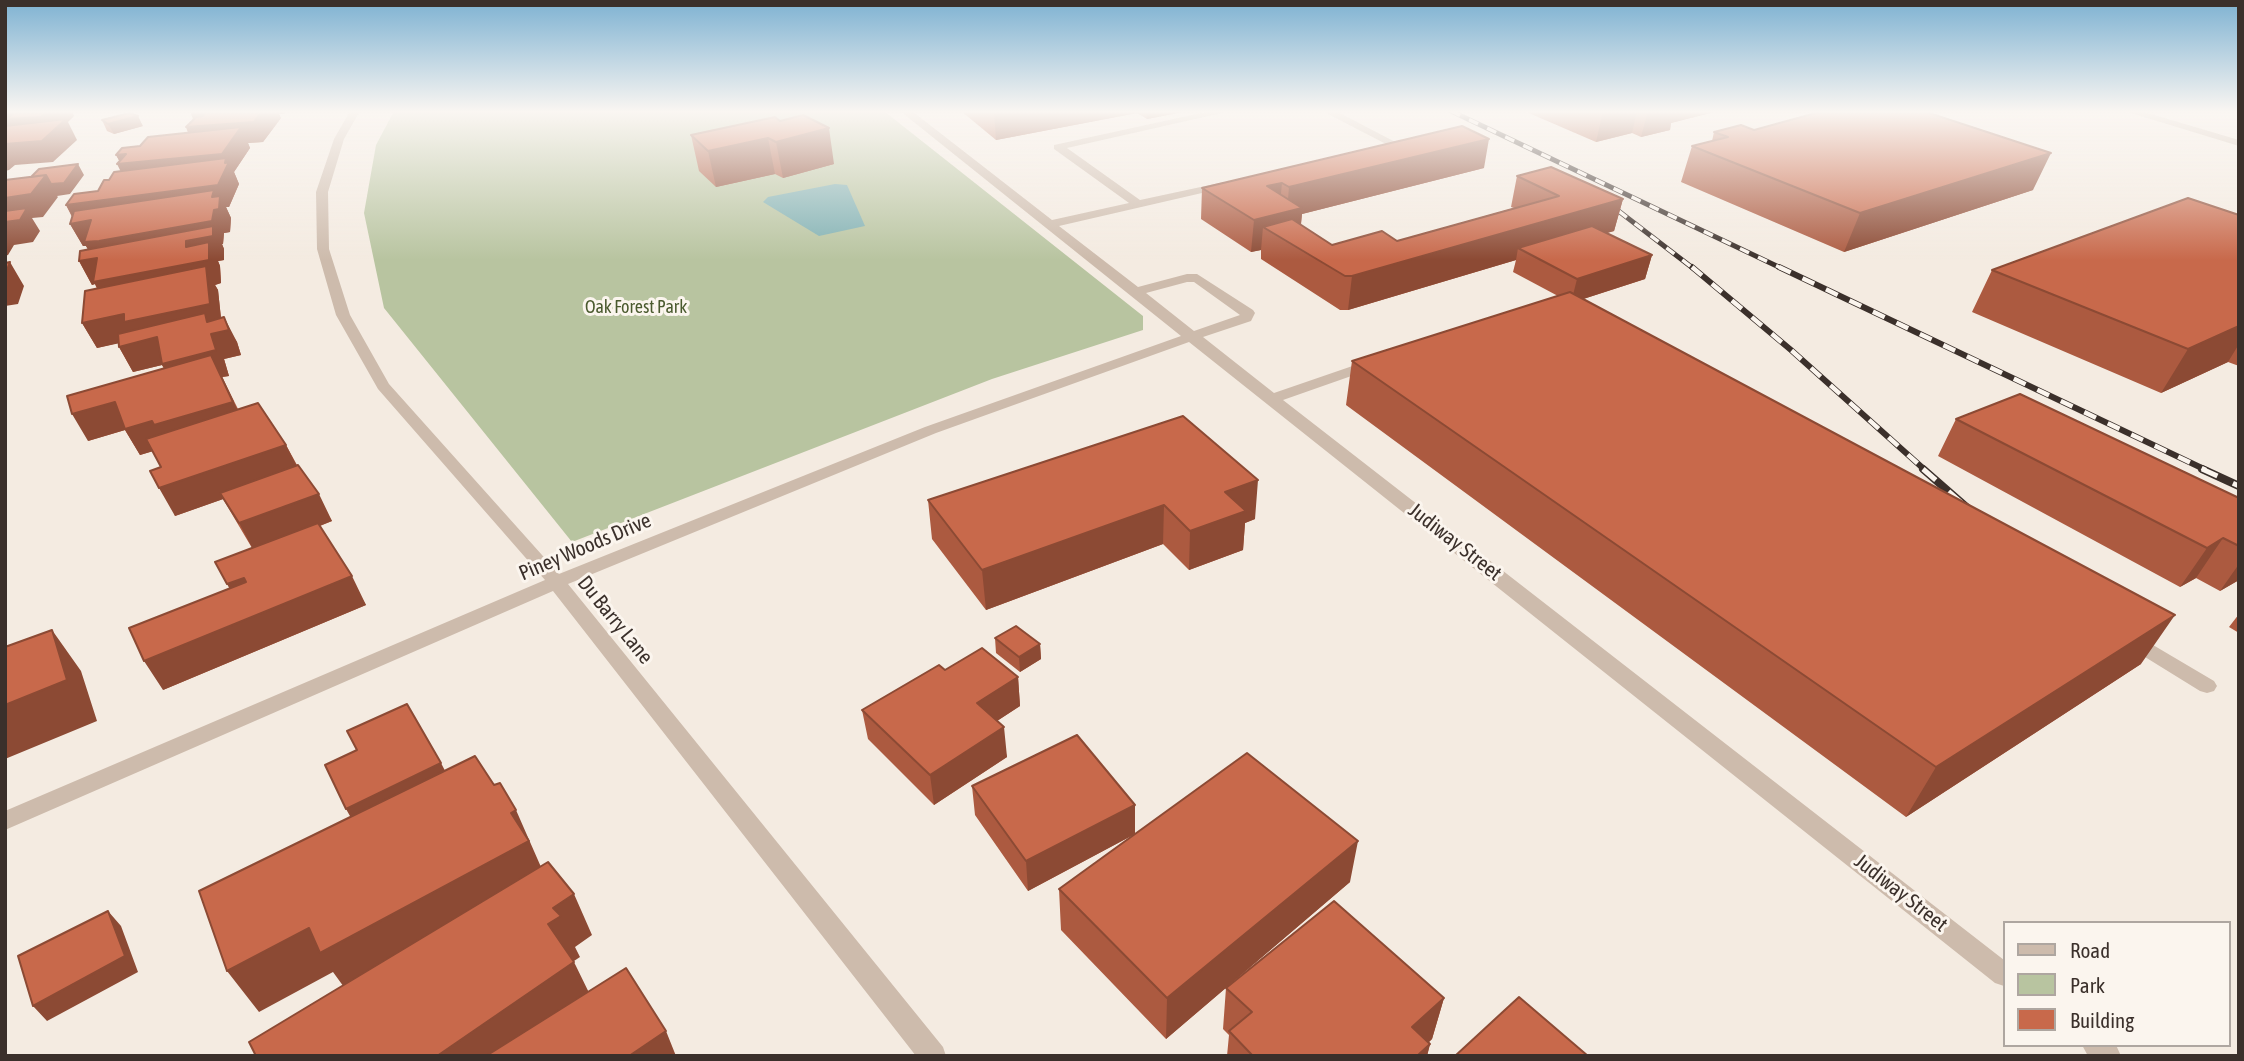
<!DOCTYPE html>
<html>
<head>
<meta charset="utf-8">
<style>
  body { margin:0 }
  #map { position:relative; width:2244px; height:1061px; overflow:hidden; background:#f4ebe1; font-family:"Asap Condensed",sans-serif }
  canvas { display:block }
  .frame { position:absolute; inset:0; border:7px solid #3b302b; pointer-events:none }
  .legend { position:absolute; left:2003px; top:921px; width:228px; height:126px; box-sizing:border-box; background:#fbf5ee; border:2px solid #aea6a0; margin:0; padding:9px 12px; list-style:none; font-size:21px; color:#3b302b }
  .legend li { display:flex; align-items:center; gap:14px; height:35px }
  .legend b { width:35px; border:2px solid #aea6a0 }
</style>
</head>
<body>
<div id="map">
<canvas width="2244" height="1061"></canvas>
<div class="frame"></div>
<ul class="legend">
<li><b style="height:9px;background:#cdbbac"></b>Road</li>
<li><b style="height:19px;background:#b8c4a0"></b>Park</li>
<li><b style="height:19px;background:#c8694b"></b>Building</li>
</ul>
</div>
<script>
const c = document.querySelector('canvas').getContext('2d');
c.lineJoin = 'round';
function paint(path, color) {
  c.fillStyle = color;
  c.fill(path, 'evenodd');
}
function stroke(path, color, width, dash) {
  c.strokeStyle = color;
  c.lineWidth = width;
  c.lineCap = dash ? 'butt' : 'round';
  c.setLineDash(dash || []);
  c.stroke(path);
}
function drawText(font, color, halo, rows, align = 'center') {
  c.font = font + ' "Asap Condensed",sans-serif';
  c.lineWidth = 6;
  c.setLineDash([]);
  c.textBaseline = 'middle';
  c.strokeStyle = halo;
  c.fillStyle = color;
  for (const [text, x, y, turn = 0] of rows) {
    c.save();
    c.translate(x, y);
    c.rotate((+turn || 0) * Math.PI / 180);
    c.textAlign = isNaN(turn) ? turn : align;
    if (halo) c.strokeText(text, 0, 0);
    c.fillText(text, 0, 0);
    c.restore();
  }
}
const green = new Path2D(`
  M394,111H884L1143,316V330L992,379L572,542L384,308L364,213L376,145Z`);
const water = new Path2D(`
  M835,184L847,185L865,226L819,236L763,202L768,197Z`);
const minor = new Path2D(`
  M350,111H360L344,139L328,192L329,249L350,315L389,384L559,574L925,427L1181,336L900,111H912L1052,220L1129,203L1054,149V145L1210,111H1231L1067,148L1140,200L1224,182L1230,185L1228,187L1059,226L1138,287L1187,274H1197L1253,310L1255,313L1251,321L1203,337L1274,393L1367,361H1377L1379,364L1377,367L1283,400L2004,960V986L1995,983L1189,342L936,433L568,584L943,1047L946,1056H916L553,591L5,830V811L545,580L378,389L336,315L317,249L316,192L334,139ZM1187,282H1194L1240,315L1194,331L1146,293Z
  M1322,111H1336L1401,145L1377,151V147L1386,144Z
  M2124,111H2141L2239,140V146Z
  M2131,632L2214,681L2217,686L2214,691L2207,693L2200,691L2124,644L2121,639L2124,634Z
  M2082,1045H2116L2121,1056H2088Z`);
const railFar2 = new Path2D(`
  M1451,111L1783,269
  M1603,199L1694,269`);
const railFar1 = new Path2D(`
  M1692,267L1791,350L1925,470
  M1779,267L2206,470`);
const rail = new Path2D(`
  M1923,469L1971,511
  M2202,469L2239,486`);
const wall = new Path2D(`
  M190,111H286L284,114H279L281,118L263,142L248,143L250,148L234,172L239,184L229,207H226L231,218L230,232L224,233L223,244H222L224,249V260L218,261L220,266L221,283L215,285L218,290L221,318L237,342L241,355L224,359L229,376L222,377L238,409L286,445L297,465L332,521L320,526L366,605L163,690L229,589L252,548L223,499L175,516L161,467L153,451L140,455L125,430L88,441L164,368L162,365L133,372L119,347L118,343L97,348L82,323L97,289L95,284L92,285L79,261L88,249L86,246H83L70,224L72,217L66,205L98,191L109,180L121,171L120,162L116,155L140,146L188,133L186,127L193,119Z
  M961,111H1188L1147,119L1137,113L996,140Z
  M1524,111H1718L1671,123L1670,130L1641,137L1632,133L1596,142Z
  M775,117L834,164L783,178L775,174L716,187L699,171L691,135Z
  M102,120L143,126L114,134L107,131Z
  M1754,130L2033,190L1844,252L1681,182L1692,146L1712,141L1714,132Z
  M1484,168L1302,214L1301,225L1332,245L1397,241L1514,208L1511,207L1517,176L1623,199L1614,231L1606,233L1652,255L1645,279L1583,299L2141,664L1906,817L1346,405L1352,361L1558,296L1513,272L1516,260L1348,310H1340L1261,259V250L1251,252L1201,219L1202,188Z
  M2239,215V366L2228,362L2161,393L1972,312L1992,270Z
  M1183,416L1255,519L1245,523L1243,550L1189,570L1163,544L986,610L932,539L928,500Z
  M1956,419L2239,498V580L2220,591L2196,578L2180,587L1938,456Z
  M2239,614V633L2229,627Z
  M995,638L1040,644L1041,659L1020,672L996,653Z
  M945,670L1018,677L1020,706L997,721L1007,757L934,805L868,739L862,710Z
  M972,786L1135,834L1350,882L1166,1039L1061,930L1059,889L1133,835L1028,891L975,815Z
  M1226,988L1444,998L1432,1039L1429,1042L1430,1044L1427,1056H1227L1229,1035L1223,1029Z`);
const shadedWall = new Path2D(`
  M27,111H72L74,116L68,122L77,140L53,162L15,165L9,170L5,171V115Z
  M190,111H286L284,114H279L281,118L263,142L248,143L250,148L234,172L239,184L229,207H226L231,218L230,232L224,233L223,244H222L224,249V260L218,261L220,266L221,283L215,285L218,290L222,328L224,317L237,342L241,355L224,359L229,376L222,377L246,428L167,447L140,455L125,430L88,441L72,414L115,402L176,390L162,365L133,372L119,347L134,340L97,348L82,323L124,314L210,304L107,306L95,284L92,285L79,261L93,259L86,246H83L70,224L76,223L66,205L128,186L117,164H121L116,155L196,148L186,127L194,120Z
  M994,111H1137V113L996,140Z
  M1147,111H1188L1147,119Z
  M1603,111H1637L1632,133L1596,142Z
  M1648,111H1718L1671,123L1670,130L1641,137Z
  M138,116L143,126L114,134L108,124Z
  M829,128L834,164L783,178L776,142Z
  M768,138L775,174L716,187L708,151Z
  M1489,139L1484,168L1302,214L1299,239L1263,227L1261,250L1251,252L1254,220L1267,186L1282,183L1279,214L1287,212L1289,187Z
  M2051,153L2033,190L1844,252L1860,213Z
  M78,164L84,175L70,194L57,196L58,197L43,217L32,218L40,231L33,242L14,245L8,255L5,256V198L46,175Z
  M1623,199L1614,231L1532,255L1518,248L1516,260L1348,310L1352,276Z
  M1652,255L1645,279L1571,303L1577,279Z
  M10,262L24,286L18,304L5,306V275Z
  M2239,326V344L2228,362L2161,393L2188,349Z
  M286,445L300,472L175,516L159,488Z
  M1258,480L1255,519L1245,523L1243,550L1189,570L1190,531L1225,492Z
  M319,494L332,521L254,551L239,523Z
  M1164,505L1163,544L986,610L982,570Z
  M2223,538L2196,578L2180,587L2207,548Z
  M2239,564V580L2220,591Z
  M352,576L366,605L163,690L144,661Z
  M244,578L260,606L243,613L227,584Z
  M2175,615L2141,664L1906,817L1936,767Z
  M52,630L81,671L97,721L5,759V705Z
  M1040,644L1041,659L1020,672L1019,657Z
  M1018,677L1020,706L980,732L977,703Z
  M1004,727L1007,757L934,805L930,775Z
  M441,763L456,792L363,839L346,809Z
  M1135,805V834L1028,891L1026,861Z
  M516,810L548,883L349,994L333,972L259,1012L227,971Z
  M1358,841L1350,882L1166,1039L1167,998Z
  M574,894L592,935L575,947L580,957L568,965L548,924L553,908Z
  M108,911L121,926L138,972L47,1021L33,1006Z
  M574,962L594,1003L519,1056H437Z
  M1444,998L1432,1039L1414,1056L1412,1027Z
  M666,1031L676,1056H629Z
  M1430,1044L1427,1056H1417Z`);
const building = new Path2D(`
  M5,111H47L41,117L6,119L13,114L5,115Z
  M207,111H262L254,122L186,127L196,117L203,116Z
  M1823,111H1923L2051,153L1860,213L1692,146L1728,137L1714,132L1741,125L1754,130Z
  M129,113L138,116L108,124L102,120Z
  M803,115L829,128L776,142L768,138L708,151L691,135L775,117L780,121Z
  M66,119L42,141L5,144V126Z
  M1462,126L1489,139L1289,187L1282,183L1267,186L1302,208L1254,220L1202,188Z
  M241,127L222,154L117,164L126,154L116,155L122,148L140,146L148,137Z
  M226,158L225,163L229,162L218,185L66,205L74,194L98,191L104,180H109L114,172Z
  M78,164L64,183L51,184L46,175L31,177L39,169Z
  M1551,167L1623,199L1352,276H1345L1263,227L1292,219L1332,245L1382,231L1397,241L1559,196L1517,176Z
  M46,175L31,194L5,198V180Z
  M214,190L212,197L220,196L219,209L214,210L212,221L99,241L84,242L91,220L70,224L74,211Z
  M2188,198L2239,215V326L2188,349L1992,270Z
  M27,208L20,220L5,222V211Z
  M213,226V236L186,241V247L209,242V260L93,282L97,258L79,261L80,251Z
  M1592,226L1652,255L1577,279L1518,248Z
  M10,262L5,275V263Z
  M206,266L210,304L124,322V314L82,323L85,291Z
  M1570,292L2175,615L1936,767L1352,361Z
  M205,313L207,322L224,317L229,330L211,334L216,350L162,364L157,337L119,347L118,334Z
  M211,355L233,402L154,425L152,421L125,429L115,402L72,414L67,396Z
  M2020,394L2239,498V546L2223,538L2207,548L1956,419Z
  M258,403L286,445L159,488L150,471L161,467L146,439Z
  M1183,416L1258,480L1225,492L1246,511L1190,531L1164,505L982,570L928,500Z
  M298,465L319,494L239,523L220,493Z
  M318,523L352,576L144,661L129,628L246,582L244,578L227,584L215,562Z
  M1016,626L1040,644L1019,657L995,638Z
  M52,630L67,680L5,705V647Z
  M982,648L1018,677L977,703L1004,727L930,775L862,710L939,665L945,670Z
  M407,704L441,763L346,809L325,765L357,750L347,731Z
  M1077,735L1135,805L1026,861L972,786Z
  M1247,753L1358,841L1167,998L1059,889Z
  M475,756L494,785L500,783L516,810L511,813L529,841L320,953L309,928L227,971L199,891Z
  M548,862L574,894L553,908L561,916L548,924L574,962L437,1056H256L249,1042Z
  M1334,901L1444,998L1412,1027L1430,1044L1417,1056H1253L1229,1031L1252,1012L1226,988Z
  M108,911L125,956L33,1006L18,956Z
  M626,968L666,1031L629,1056H486Z
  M1519,997L1588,1056H1455Z`);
const farParknames = [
  ["Oak Forest Park",636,307]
];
const streetNames = [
  ["Judiway Street",1455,542,38],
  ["Piney Woods Drive",585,547,-23],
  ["Du Barry Lane",615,620,51],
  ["Judiway Street",1901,893,38]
];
paint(green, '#b8c4a0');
paint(water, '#7fb0b2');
paint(minor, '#cdbbac');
stroke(railFar2, '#3b302b', 5);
stroke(railFar1, '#3b302b', 6);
stroke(rail, '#3b302b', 8);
stroke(railFar2, '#fbf5ee', 3.5, [10]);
stroke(railFar1, '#fbf5ee', 4.5, [13]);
stroke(rail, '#fbf5ee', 5, [17]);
paint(wall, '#ac5a40');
paint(shadedWall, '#8c4a34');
paint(building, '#c8694b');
stroke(building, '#8c4a34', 2);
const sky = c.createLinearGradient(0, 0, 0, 260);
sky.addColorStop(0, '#7eb2d2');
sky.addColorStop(0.43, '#faf6f2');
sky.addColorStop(1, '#faf6f200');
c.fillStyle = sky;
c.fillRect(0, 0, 2244, 260);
drawText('18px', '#4a5a2e', '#fbf5ee', farParknames);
drawText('21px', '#3b302b', '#fbf5ee', streetNames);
</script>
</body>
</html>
